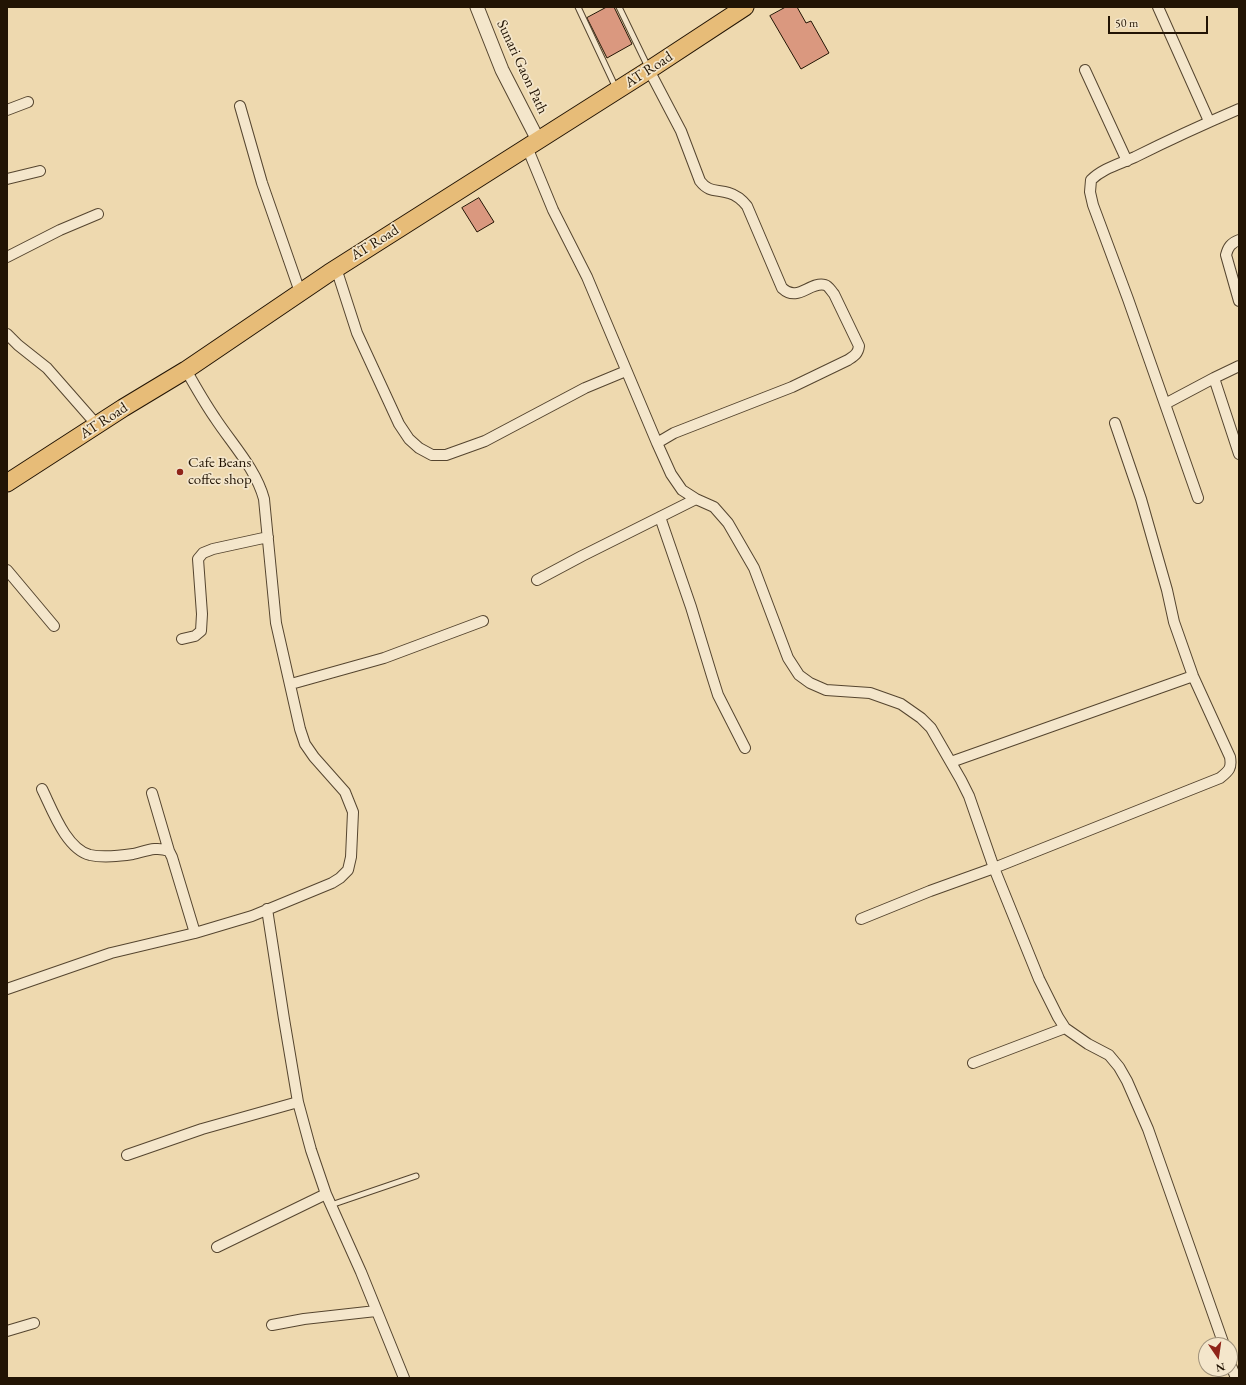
<!DOCTYPE html>
<html>
<head>
<meta charset="utf-8">
<style>
  body { margin:0 }
  #map { position:relative; width:1246px; height:1385px; overflow:hidden; background:#eed9af; font-family:"EB Garamond",serif }
  canvas { display:block }
  .frame { position:absolute; inset:0; border:8px solid #221404; pointer-events:none }
  .north { position:absolute; left:1198px; top:1337px; width:40px; height:40px; box-sizing:border-box; background:#f4e6cb; border:1px solid #a0927b; border-radius:50%; rotate:167deg; font-size:11px; font-weight:700; line-height:16px; text-align:center; color:#221404 }
  .north::after { content:''; display:block; margin:auto; width:14px; height:18px; background:#8f2418; clip-path:polygon(50% 0,100% 100%,50% 72%,0 100%) }
  .scale { position:absolute; left:1108px; top:16px; width:100px; height:18px; box-sizing:border-box; border:2px solid #221404; border-top:0; padding-left:5px; font-size:12px; line-height:14px; white-space:nowrap; color:#221404; -webkit-text-stroke:3px #f4e6cb; paint-order:stroke }
</style>
</head>
<body>
<div id="map">
<canvas width="1246" height="1385"></canvas>
<div class="frame"></div>
<div class="north">N</div>
<div class="scale">50 m</div>
</div>
<script>
const c = document.querySelector('canvas').getContext('2d');
c.lineJoin = 'round';
function paint(path, color) {
  c.fillStyle = color;
  c.fill(path, 'evenodd');
}
function stroke(path, color, width, dash) {
  c.strokeStyle = color;
  c.lineWidth = width;
  c.lineCap = dash ? 'butt' : 'round';
  c.setLineDash(dash || []);
  c.stroke(path);
}
function drawText(font, color, halo, rows, align = 'center') {
  c.font = font + ' "EB Garamond",serif';
  c.lineWidth = 3.5;
  c.setLineDash([]);
  c.textBaseline = 'middle';
  c.strokeStyle = halo;
  c.fillStyle = color;
  for (const [text, x, y, turn = 0] of rows) {
    c.save();
    c.translate(x, y);
    c.rotate((+turn || 0) * Math.PI / 180);
    c.textAlign = isNaN(turn) ? turn : align;
    if (halo) c.strokeText(text, 0, 0);
    c.fillText(text, 0, 0);
    c.restore();
  }
}
const building = new Path2D(`
  M607,7H614L632,44L607,58L587,18Z
  M786,7H797L806,23L811,21L829,53L801,69L770,16Z
  M479,198L494,222L477,232L462,208Z`);
const service = new Path2D(`
  M578,7L616,88
  M619,7L648,67
  M331,1205L416,1176`);
const minor = new Path2D(`
  M1158,7L1209,121
  M649,70L681,131L700,181C709,193 717,189 729,193C736,195 743,201 747,206L782,288C798,303 810,281 825,285C829,286 831,291 834,294L859,346C858,354 854,356 848,360L792,387L674,433L657,443
  M1085,70L1127,161
  M240,106L262,183L300,292
  M7,110L28,102
  M527,147L553,210L587,277L657,443L671,474L682,490L696,499L714,507L728,523L754,568L788,658L799,675L810,683L826,690L870,693L901,704L921,718L931,728L961,780L969,796L994,868L1039,979L1058,1017L1065,1028L1088,1044L1109,1055L1119,1067L1127,1081L1148,1129L1224,1345
  M7,179L40,171
  M1239,240C1231,243 1228,247 1226,255L1239,301
  M7,257L60,230L98,214
  M336,268L357,333L399,424L409,439L419,448L432,455H446L485,441L585,388L626,371
  M7,334L18,345L47,368L97,425
  M1214,378L1239,454
  M1165,404L1214,378L1239,366
  M1198,498L1128,299L1093,205L1090,192L1091,180C1103,168 1120,164 1135,157C1169,140 1204,124 1239,109
  M660,517L691,607L712,676L718,695L745,748
  M7,570L54,626
  M537,580L582,556L696,499
  M182,639L195,636L201,631L202,614L198,559L203,553L213,549L268,537
  M291,684L384,658L483,621
  M951,762L1193,676
  M42,789C52,809 66,849 90,855C104,858 119,856 133,854C146,851 156,846 169,851L172,857L195,933
  M152,793L169,851
  M267,909L284,1019L298,1102L311,1150L326,1194L361,1272L404,1378
  M861,919L930,891L994,868L1220,778C1229,771 1232,768 1230,757L1193,676L1174,622L1167,590L1141,499L1115,423
  M7,989L111,953L195,933L252,916L332,883L340,878L348,870L351,857L353,812L345,792L314,757L305,744L300,729L276,623L264,499C256,469 232,444 215,418C204,402 195,386 186,370
  M973,1063L1065,1028
  M127,1155L202,1129L298,1102
  M217,1247L326,1194
  M272,1325L304,1319L376,1311
  M7,1331L34,1323
  M1230,1363L1236,1378`);
const tertiary = new Path2D(`
  M477,7L502,70L538,140`);
const trunk = new Path2D(`
  M7,483L123,408L186,370L329,273L649,70L745,7`);
const markers = [
  [180,472,4,"#8f2418"]
];
const streetNames = [
  ["Sunari Gaon Path",522,67,65],
  ["AT Road",649,70,-33],
  ["AT Road",375,243,-32],
  ["AT Road",104,421,-33]
];
const poiNames = [
  ["Cafe Beans",188,463],
  ["coffee shop",188,480]
];
paint(building, '#da987f');
stroke(building, '#221404', 1);
stroke(service, '#55452f', 7);
stroke(minor, '#55452f', 12);
stroke(tertiary, '#55452f', 15);
stroke(trunk, '#221404', 19);
stroke(service, '#f4e6cb', 5);
stroke(minor, '#f4e6cb', 10);
stroke(tertiary, '#f4e6cb', 13);
stroke(trunk, '#e7bc78', 17);
for (const [x, y, r, color] of markers) {
  const dot = new Path2D();
  dot.arc(x, y, r, 0, 2 * Math.PI);
  c.fillStyle = color;
  c.fill(dot);
  stroke(dot, '#f4e6cb', 1.5);
}
drawText('15px', '#221404', '#f4e6cb', streetNames);
drawText('15px', '#221404', '#f4e6cb', poiNames, 'left');
</script>
</body>
</html>
